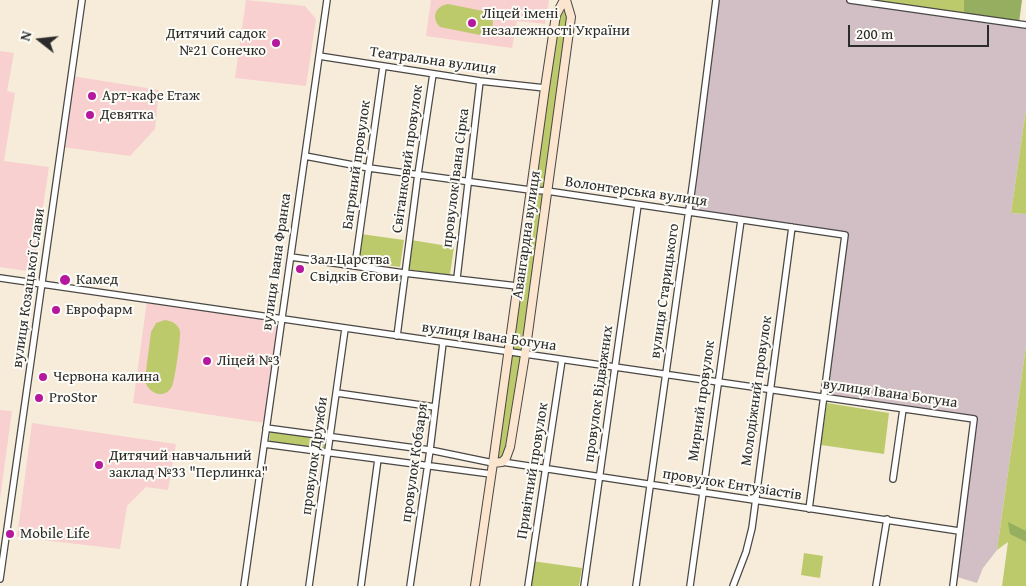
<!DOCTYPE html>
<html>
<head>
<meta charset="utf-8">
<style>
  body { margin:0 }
  #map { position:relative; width:1026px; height:586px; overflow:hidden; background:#f7ecda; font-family:"Gentium Book Plus",serif }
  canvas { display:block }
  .north { position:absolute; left:15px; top:15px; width:50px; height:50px; -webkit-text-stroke:4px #fdfcf7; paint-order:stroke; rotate:286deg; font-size:14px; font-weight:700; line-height:20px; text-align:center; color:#2b2b2b }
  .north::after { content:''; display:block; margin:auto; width:18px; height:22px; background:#2b2b2b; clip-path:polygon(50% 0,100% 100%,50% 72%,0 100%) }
  .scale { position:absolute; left:848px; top:25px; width:141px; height:22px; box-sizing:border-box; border:2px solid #2b2b2b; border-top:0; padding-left:6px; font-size:15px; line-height:18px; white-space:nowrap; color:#2b2b2b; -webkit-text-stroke:4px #fdfcf7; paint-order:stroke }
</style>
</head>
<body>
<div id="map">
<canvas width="1026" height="586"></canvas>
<div class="north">N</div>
<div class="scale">200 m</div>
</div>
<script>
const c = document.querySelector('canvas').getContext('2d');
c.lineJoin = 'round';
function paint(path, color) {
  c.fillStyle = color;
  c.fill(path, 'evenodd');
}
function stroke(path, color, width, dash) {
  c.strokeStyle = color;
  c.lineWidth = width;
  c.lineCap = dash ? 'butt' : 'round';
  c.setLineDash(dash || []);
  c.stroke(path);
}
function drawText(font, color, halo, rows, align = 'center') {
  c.font = font + ' "Gentium Book Plus",serif';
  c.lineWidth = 4;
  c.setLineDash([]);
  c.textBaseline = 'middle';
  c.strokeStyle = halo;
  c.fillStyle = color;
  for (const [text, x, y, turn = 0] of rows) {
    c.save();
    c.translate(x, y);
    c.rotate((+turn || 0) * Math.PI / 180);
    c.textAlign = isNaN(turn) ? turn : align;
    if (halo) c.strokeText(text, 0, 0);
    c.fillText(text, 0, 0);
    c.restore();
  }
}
const built = new Path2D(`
  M246,0L305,6L316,19L306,86L235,78Z
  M431,0H549L545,24L517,21L512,48L426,36Z
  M0,51L14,53L7,91L15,93L4,161L49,167L33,272L0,267Z
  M72,76L159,90L155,129L130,156L62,147Z
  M147,301L282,320L265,423L133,403Z
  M0,410L12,411L0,499Z
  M32,423L176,444L168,490L146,487L127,506L120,549L17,537Z`);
const industrial = new Path2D(`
  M716,0H853L1026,24V109L1011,213L1026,214V346L997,550L983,568L977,583L954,576L974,419L824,397L845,235L689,212Z`);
const green = new Path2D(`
  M850,0H964V16Z
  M448,4L488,12C497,21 493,33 480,35L440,27C431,18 435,6 448,4Z
  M565,11L571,17L547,191L506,458L493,463L556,15Z
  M1026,109V214L1011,213Z
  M361,234L404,240L400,267L357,261Z
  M411,240L454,247L450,275L406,269Z
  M165,320C172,321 178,324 180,331C181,337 175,380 172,386C165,401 146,393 145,379L151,332L156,323Z
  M1026,346V586H1002L1008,542L997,550Z
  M827,403L889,413L884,454L821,445Z
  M271,428L328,436L324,449L269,442Z
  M804,553L823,556L820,578L801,575Z
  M532,561L582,568L579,586H528Z`);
const forest = new Path2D(`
  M964,0H1022L1019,23L964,16Z
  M1008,522L1026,531V542L1010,534Z`);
const street = new Path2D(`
  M850,0L1026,25
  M319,56L480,81L545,88
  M305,156L369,168L530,190L547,191L845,235L809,509
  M291,257L404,273L517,286
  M355,266L383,67
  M0,278L974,419L953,586
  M457,278L480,81
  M397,336L418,174L433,74
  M337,393L435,407
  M266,428L430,450L493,463
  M264,444L491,474
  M502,462L959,531
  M893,479L903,409
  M0,579L82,0
  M244,586L327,0
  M309,586L345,329
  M361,586L378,459
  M410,586L430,450L443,343
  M528,586L562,360
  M584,586L638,205
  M636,586L694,174L716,0
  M690,586L741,220
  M733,586L746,552L752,528L792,227
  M876,586L887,519`);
const secondary = new Path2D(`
  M493,463L545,88L556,15L564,0
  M475,586L493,463L502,462L506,458L510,447L525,355L571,17L566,0`);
const markers = [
  [472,23,5,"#b5179e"],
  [276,43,5,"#b5179e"],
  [92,96,5,"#b5179e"],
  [90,115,5,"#b5179e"],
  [300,269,5,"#b5179e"],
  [65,280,6,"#b5179e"],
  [56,310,5,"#b5179e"],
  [207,361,5,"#b5179e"],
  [43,377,5,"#b5179e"],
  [39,398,5,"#b5179e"],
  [99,465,5,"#b5179e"],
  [10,534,5,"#b5179e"]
];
const poiNames = [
  ["Ліцей імені",482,14],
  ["незалежності України",482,31],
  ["Дитячий садок",266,34,"right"],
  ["№21 Сонечко",266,51,"right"],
  ["Арт-кафе Етаж",102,96],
  ["Девятка",100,115],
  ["Зал Царства",310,260],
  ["Свідків Єгови",310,277],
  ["Камед",76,280],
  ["Еврофарм",66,310],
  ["Ліцей №3",217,361],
  ["Червона калина",53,377],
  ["ProStor",49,398],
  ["Дитячий навчальний",109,456],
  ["заклад №33 \"Перлинка\"",109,473],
  ["Mobile Life",20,534]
];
const streetNames = [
  ["Театральна вулиця",433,61,8],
  ["Світанковий провулок",408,159,-82],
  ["Багряний провулок",357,165,-82],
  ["провулок Івана Сірка",456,178,-83],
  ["Волонтерська вулиця",636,192,8],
  ["Авангардна вулиця",527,235,-82],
  ["вулиця Івана Франка",277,262,-82],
  ["вулиця Козацької Слави",29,288,-82],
  ["вулиця Старицького",665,291,-82],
  ["вулиця Івана Богуна",489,337,8],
  ["Молодіжний провулок",757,391,-82],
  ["провулок Відважних",599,394,-82],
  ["вулиця Івана Богуна",890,394,8],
  ["Мирний провулок",702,401,-82],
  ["провулок Дружби",315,456,-82],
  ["провулок Кобзаря",415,463,-82],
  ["Привітний провулок",533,471,-81],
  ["провулок Ентузіастів",732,485,9]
];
paint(built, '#f7d0cf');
paint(industrial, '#d2bec5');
paint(green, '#bdca6c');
paint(forest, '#96ae60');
stroke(street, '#4a4845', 8);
stroke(secondary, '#4a4845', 10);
stroke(street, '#fff', 5.5);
stroke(secondary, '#fbe5cf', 8);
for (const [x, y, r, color] of markers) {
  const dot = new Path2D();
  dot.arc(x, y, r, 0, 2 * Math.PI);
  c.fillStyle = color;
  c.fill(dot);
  stroke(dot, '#fdfcf7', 2);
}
drawText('15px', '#2b2b2b', '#fdfcf7', poiNames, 'left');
drawText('15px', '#2b2b2b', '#fdfcf7', streetNames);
</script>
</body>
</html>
